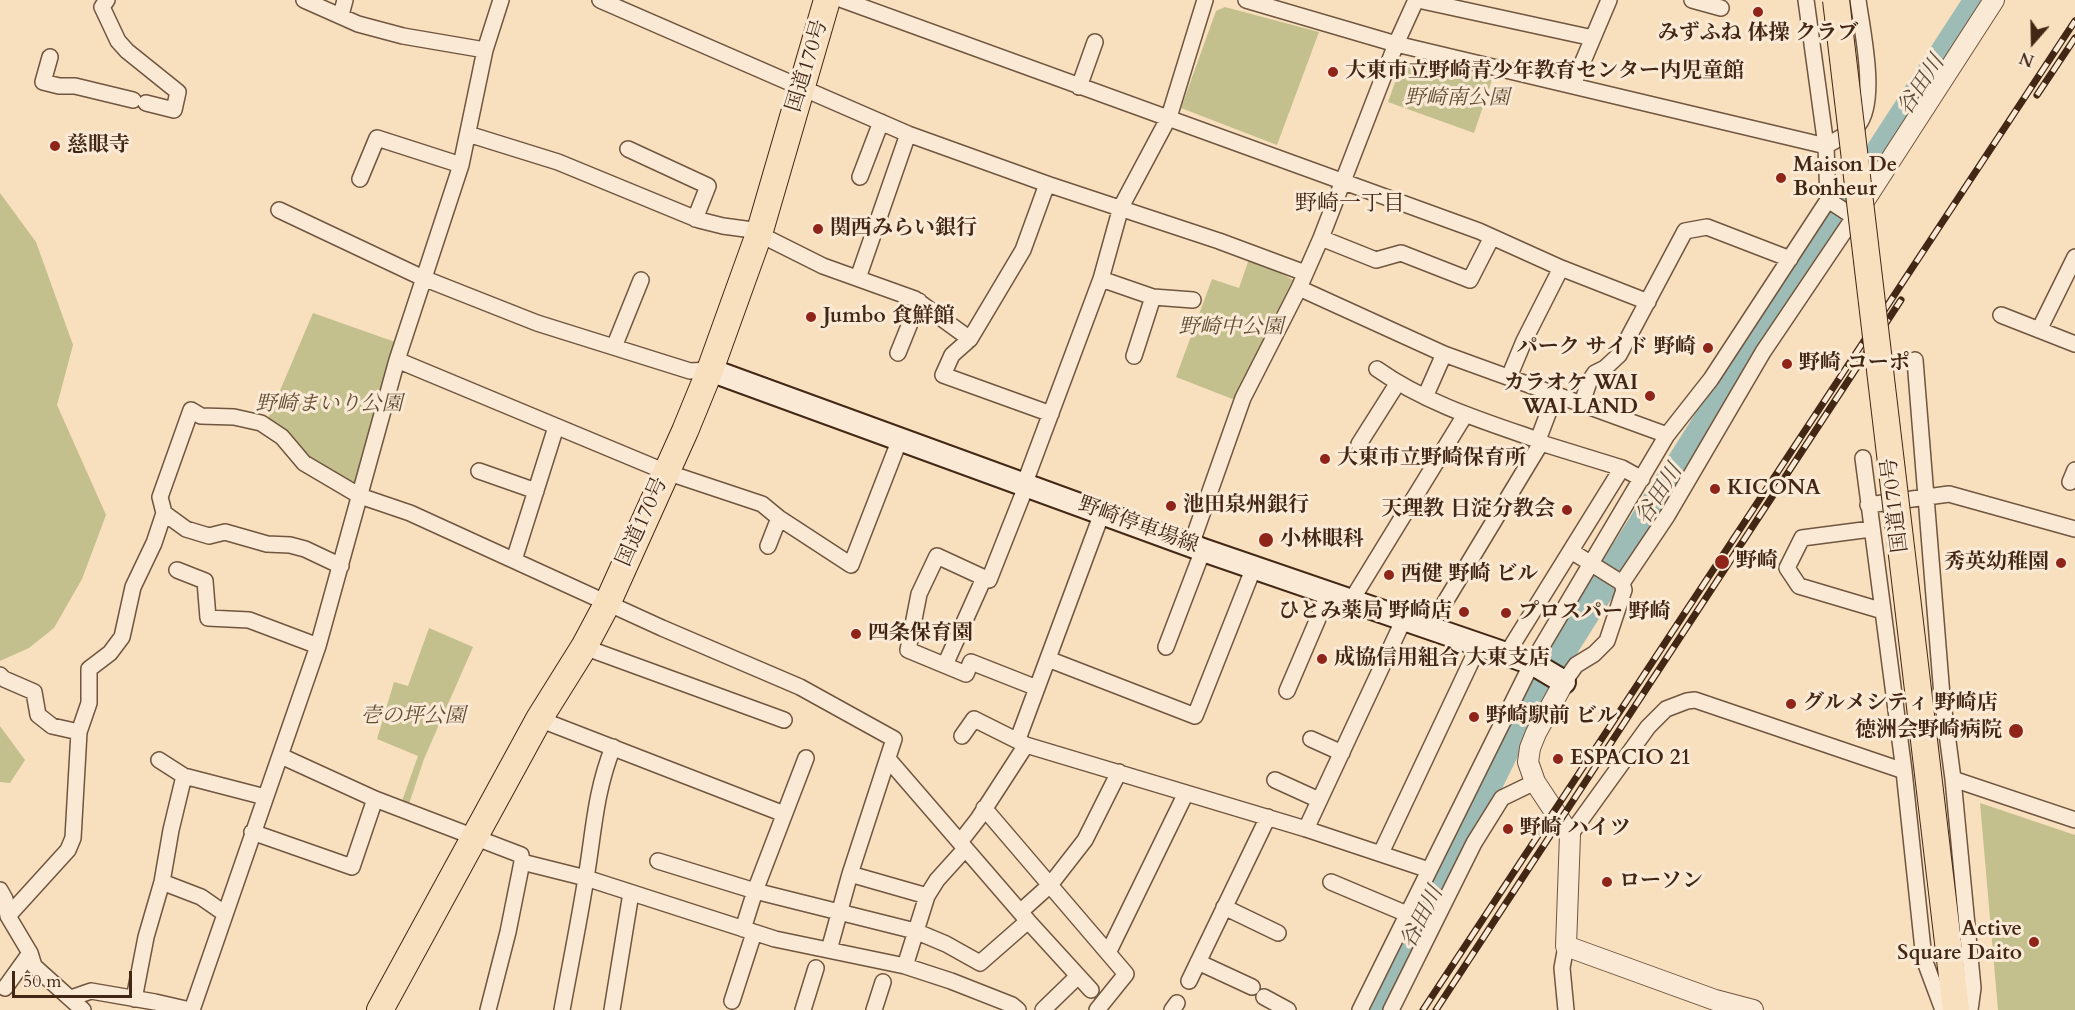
<!DOCTYPE html>
<html>
<head>
<meta charset="utf-8">
<style>
  body { margin:0 }
  #map { position:relative; width:2075px; height:1010px; overflow:hidden; background:#f8dfbe; font-family:Cardo,serif }
  canvas { display:block }
  .north { position:absolute; left:2003px; top:12px; width:60px; height:60px; -webkit-text-stroke:4px #faead5; paint-order:stroke; rotate:200deg; font-size:16px; font-weight:700; line-height:24px; text-align:center; color:#432715 }
  .north::after { content:''; display:block; margin:auto; width:21px; height:27px; background:#432715; clip-path:polygon(50% 0,100% 100%,50% 72%,0 100%) }
  .scale { position:absolute; left:12px; top:971px; width:120px; height:27px; box-sizing:border-box; border:3px solid #432715; border-top:0; padding-left:8px; font-size:18px; line-height:21px; white-space:nowrap; color:#432715; -webkit-text-stroke:4px #faead5; paint-order:stroke }
</style>
</head>
<body>
<div id="map">
<canvas width="2075" height="1010"></canvas>
<div class="north">N</div>
<div class="scale">50 m</div>
</div>
<script>
const c = document.querySelector('canvas').getContext('2d');
c.lineJoin = 'round';
function paint(path, color) {
  c.fillStyle = color;
  c.fill(path, 'evenodd');
}
function stroke(path, color, width, dash) {
  c.strokeStyle = color;
  c.lineWidth = width;
  c.lineCap = dash ? 'butt' : 'round';
  c.setLineDash(dash || []);
  c.stroke(path);
}
function drawText(font, color, halo, rows, align = 'center') {
  c.font = font + ' Cardo,"Noto Serif JP",serif';
  c.lineWidth = 6;
  c.setLineDash([]);
  c.textBaseline = 'middle';
  c.strokeStyle = halo;
  c.fillStyle = color;
  for (const [text, x, y, turn = 0] of rows) {
    c.save();
    c.translate(x, y);
    c.rotate((+turn || 0) * Math.PI / 180);
    c.textAlign = isNaN(turn) ? turn : align;
    if (halo) c.strokeText(text, 0, 0);
    c.fillText(text, 0, 0);
    c.restore();
  }
}
const green = new Path2D(`
  M1225,7L1319,32L1277,145L1181,108L1216,11Z
  M1403,60L1492,80L1474,133L1388,102Z
  M0,193L36,242L73,345L57,405L106,515L82,579L54,628L29,648L0,661Z
  M1249,259L1272,268L1293,280L1235,400L1176,377L1212,279L1239,288Z
  M313,313L398,343L359,485L306,460L267,421Z
  M429,628L473,647L424,759L409,804L402,801L418,756L377,739L394,682L408,686Z
  M0,726L25,760L10,783L0,782Z
  M1980,803L2075,835V1010H1998Z`);
const river = new Path2D(`
  M1377,1010L1505,751L1540,686L1791,288L1978,0`);
const minor = new Path2D(`
  M107,0L102,7L118,41L127,51L178,92L174,110L146,103
  M304,0L358,24L403,36L485,50
  M600,0L908,134L1047,184L1219,241L1305,273
  M843,0L1479,231L1561,268L1648,302
  M1246,0L1396,44L1826,146C1836,140 1850,133 1858,125C1878,101 1862,30 1858,0
  M1418,0L1593,38
  M1692,0L1721,8
  M341,15L345,0
  M50,57L43,82L59,86H75L133,100
  M1573,85L1609,0
  M1079,87L1095,42
  M468,134L558,162L699,220L723,226L760,231
  M628,149L708,186L695,219
  M860,177L881,122
  M360,179L377,138L461,165
  M1047,184L1023,250L970,339L952,355L943,375L1051,414
  M279,210L423,278L537,323L690,371L710,370
  M759,234L823,266L915,299L970,339
  M1321,238L1376,260L1401,253L1470,280L1492,237
  M858,278L908,134
  M1101,279L1153,297L1193,300
  M1299,288L1444,354L1667,435
  M2001,315L2075,344
  M2039,330L2075,257
  M614,347L641,280
  M898,353L919,301
  M1134,356L1153,297
  M397,360L666,472L762,504L779,518L851,565L900,439
  M1915,360L1942,696L1953,779L1973,988L1970,1010
  M1377,369C1425,403 1483,421 1538,440L1541,443L1622,468L1642,479
  M1509,377L1524,341L1561,268
  M1425,397L1444,354
  M1582,403L1589,382L1595,373L1605,368L1619,355L1685,231L1707,227L1790,259
  M1538,440L1555,395
  M1359,444L1397,384
  M1863,458L1904,771L1924,959L1943,1010
  M479,471L536,491
  M2070,482L2075,470
  M1868,505L1949,494L2075,529
  M164,513L186,529L209,536L225,532L267,544L290,545L305,549L341,566
  M1871,529L1802,538L1787,568L1799,586L1883,611
  M1191,545L1243,398L1299,288L1321,238L1396,44L1416,0
  M768,546L779,518
  M1571,551L1622,583
  M514,560L556,427
  M177,570L205,581L208,618L249,620L318,646
  M1351,601L1465,415
  M1430,627L1541,443
  M584,647L784,720
  M1166,647L1203,550
  M1506,655L1622,468
  M1048,659L1195,716L1254,567
  M945,665L984,578
  M0,675L4,679L34,692L38,715L52,726L79,732
  M1564,682L1576,665L1594,654L1607,641L1624,590L1622,583L1667,516L1763,352L1854,217L1828,200
  M1037,688L971,662L966,674L908,650L919,594L937,556L989,580L1023,494L1024,485L1101,279L1121,207L1169,117L1205,0
  M1287,691L1329,593
  M539,719L784,814
  M962,736L974,719L1026,745L1306,829L1429,870
  M1018,739L1102,513
  M1311,739L1342,753
  M281,756L375,799L521,855L522,862L586,878L775,939L905,966L951,981L1012,1005L1018,1010
  M888,759L1028,921L1091,990
  M159,760L184,776L265,797
  M1953,779L2075,820
  M1275,780L1319,800
  M984,808L1126,974L1097,1010
  M1306,829L1404,619
  M252,832L352,867L375,799
  M1570,835L1648,727L1666,709L1687,701L1695,700L1904,771
  M960,842L978,819L1026,745
  M1381,853L1479,645
  M658,861L755,891L915,931L946,944L980,963L1028,921
  M850,874L927,896
  M162,882L201,897L224,913
  M1331,882L1433,925
  M0,890L5,899L8,916L30,953L34,966L83,1010
  M1224,907L1278,933
  M1020,912L1050,885L1085,840L1119,772
  M8,916L68,850L73,838L79,732L89,703V669L110,653L122,637L133,587L154,543L164,513L160,497L191,410L201,416L234,417L261,423L282,437L304,463L360,496L410,513L662,628L800,687L894,739L850,874L829,950
  M743,929L755,891L806,758
  M1109,951L1186,793
  M1198,962L1252,987
  M905,966L927,896L937,880L965,849
  M1189,981L1268,817
  M5,988L30,953
  M1264,997L1288,1010
  M71,998L91,991L155,1002L190,1010
  M134,999L146,937L162,882L171,830L184,776
  M732,1001L754,933
  M192,1010L318,646L397,360L461,165L485,50L501,0
  M488,1010L508,932L522,862
  M562,1010C570,966 579,922 586,878C594,830 595,793 613,747
  M612,1010L631,893
  M803,1010L816,968
  M874,1010L883,982
  M1043,1010L1078,976
  M1172,1010L1177,1003
  M1360,1010L1532,663L1667,435L1711,379L1828,200L1826,146L1806,0
  M1391,1010L1474,843L1502,798L1535,782
  M1566,1010L1562,968L1566,946`);
const tertiary = new Path2D(`
  M1857,212L1994,0
  M1564,682L1536,733L1530,748L1528,762L1535,782L1570,835L1566,946L1715,1000L1753,1010`);
const secondary = new Path2D(`
  M710,370L1203,550L1532,663L1564,682`);
const trunk = new Path2D(`
  M1923,732L1956,1010
  M380,1010L539,719L584,647L608,602L685,431L710,370L759,234L827,0`);
const rail = new Path2D(`
  M2037,95L2075,38
  M1423,1010L2075,21
  M1436,1010L1901,300`);
const trunkBridge = new Path2D(`
  M1836,0L1923,732`);
const markers = [
  [1758,12,6,"#8f2418"],
  [1333,72,6,"#8f2418"],
  [55,146,6,"#8f2418"],
  [1781,178,6,"#8f2418"],
  [818,229,6,"#8f2418"],
  [811,317,6,"#8f2418"],
  [1708,348,6,"#8f2418"],
  [1787,364,6,"#8f2418"],
  [1650,396,6,"#8f2418"],
  [1325,459,6,"#8f2418"],
  [1715,489,6,"#8f2418"],
  [1171,506,6,"#8f2418"],
  [1567,510,6,"#8f2418"],
  [1266,540,8,"#8f2418"],
  [1722,562,8,"#8f2418"],
  [2061,563,6,"#8f2418"],
  [1389,575,6,"#8f2418"],
  [1464,612,6,"#8f2418"],
  [1506,613,6,"#8f2418"],
  [856,634,6,"#8f2418"],
  [1322,659,6,"#8f2418"],
  [1791,704,6,"#8f2418"],
  [1474,717,6,"#8f2418"],
  [2016,731,8,"#8f2418"],
  [1558,759,6,"#8f2418"],
  [1508,829,6,"#8f2418"],
  [1607,882,6,"#8f2418"],
  [2034,942,6,"#8f2418"]
];
const poiNames = [
  ["みずふね 体操 クラブ",1758,34,"center"],
  ["大東市立野崎青少年教育センター内児童館",1345,72],
  ["慈眼寺",67,146],
  ["Maison De",1793,166],
  ["Bonheur",1793,190],
  ["関西みらい銀行",830,229],
  ["Jumbo 食鮮館",823,317],
  ["パーク サイド 野崎",1696,348,"right"],
  ["野崎 コーポ",1799,364],
  ["カラオケ WAI",1638,384,"right"],
  ["WAI LAND",1638,408,"right"],
  ["大東市立野崎保育所",1337,459],
  ["KICONA",1727,489],
  ["池田泉州銀行",1183,506],
  ["天理教 日淀分教会",1555,510,"right"],
  ["小林眼科",1280,540],
  ["野崎",1736,562],
  ["秀英幼稚園",2049,563,"right"],
  ["西健 野崎 ビル",1401,575],
  ["ひとみ薬局 野崎店",1452,612,"right"],
  ["プロスパー 野崎",1518,613],
  ["四条保育園",868,634],
  ["成協信用組合 大東支店",1334,659],
  ["グルメシティ 野崎店",1803,704],
  ["野崎駅前 ビル",1486,717],
  ["徳洲会野崎病院",2002,731,"right"],
  ["ESPACIO 21",1570,759],
  ["野崎 ハイツ",1520,829],
  ["ローソン",1619,882],
  ["Active",2022,930,"right"],
  ["Square Daito",2022,954,"right"]
];
const streetNames = [
  ["国道170号",808,66,-73],
  ["国道170号",1896,505,-97],
  ["国道170号",643,522,-66],
  ["野崎停車場線",1138,526,20]
];
const parkNames = [
  ["野崎南公園",1457,99],
  ["野崎中公園",1231,328],
  ["野崎まいり公園",329,405],
  ["壱の坪公園",413,717]
];
const waterNames = [
  ["谷田川",1922,86,-57],
  ["谷田川",1660,495,-58],
  ["谷田川",1423,918,-63]
];
const neighbourhoodNames = [
  ["野崎一丁目",1350,205]
];
paint(green, '#c3c08e');
stroke(river, '#9ebcb6', 28);
stroke(minor, '#70553f', 18);
stroke(tertiary, '#70553f', 22);
stroke(secondary, '#432715', 26);
stroke(trunk, '#432715', 28);
stroke(minor, '#faead5', 15);
stroke(tertiary, '#faead5', 20);
stroke(secondary, '#faead5', 22);
stroke(trunk, '#f8dfbe', 26);
stroke(rail, '#432715', 7);
stroke(rail, '#faead5', 4.5, [14]);
stroke(trunkBridge, '#432715', 28, []);
stroke(trunkBridge, '#f8dfbe', 26);
for (const [x, y, r, color] of markers) {
  const dot = new Path2D();
  dot.arc(x, y, r, 0, 2 * Math.PI);
  c.fillStyle = color;
  c.fill(dot);
  stroke(dot, '#faead5', 2);
}
drawText('bold 21px', '#432715', '#faead5', poiNames, 'left');
drawText('21px', '#432715', '#faead5', streetNames);
drawText('italic 21px', '#634d33', '#faead5', parkNames);
drawText('italic 22px', '#5a4c3d', '#faead5', waterNames);
drawText('22px', '#432715', '#faead5', neighbourhoodNames);
</script>
</body>
</html>
